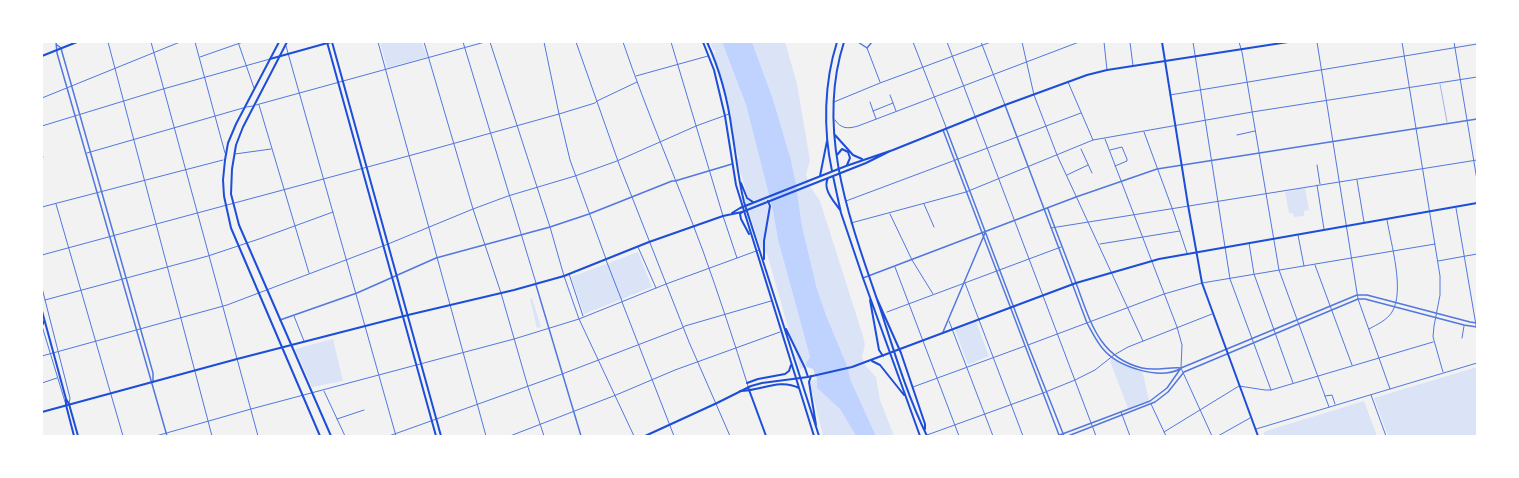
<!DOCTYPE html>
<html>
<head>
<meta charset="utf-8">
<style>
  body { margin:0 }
  #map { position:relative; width:1519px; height:478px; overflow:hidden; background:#f2f2f2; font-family:"IBM Plex Serif",serif }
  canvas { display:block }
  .frame { position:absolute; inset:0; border:43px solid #fff; pointer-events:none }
</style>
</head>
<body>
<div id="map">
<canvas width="1519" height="478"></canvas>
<div class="frame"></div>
</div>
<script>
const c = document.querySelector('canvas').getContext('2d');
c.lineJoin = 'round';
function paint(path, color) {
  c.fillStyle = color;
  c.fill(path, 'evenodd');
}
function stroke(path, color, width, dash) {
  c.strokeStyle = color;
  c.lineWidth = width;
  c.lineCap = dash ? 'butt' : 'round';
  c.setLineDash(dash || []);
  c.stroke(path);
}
const green = new Path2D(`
  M380,42H422L427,57L387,68Z
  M710,42H722L746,105L773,211L778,240L810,357L806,363L807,367L800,369L767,254L761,249L744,198L747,195L737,160L740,157L737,154L729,106L714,54L716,51L713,50Z
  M752,42H784L786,45L797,84L810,160L806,175L810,186L820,201L863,336L865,345L862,357L865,365L876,377L880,400L894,436H876L851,381L846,363L826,315L817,289L802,226L791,160L773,99Z
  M1305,188L1309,210L1304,211V216L1294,217L1293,213H1289L1285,192Z
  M638,252L652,287L584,314L571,277Z
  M532,298L541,327L537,328L530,299Z
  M976,322L989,356L968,365L955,330Z
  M333,339L343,381L312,387L295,349Z
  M1112,358L1127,366L1142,370L1149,400L1128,408L1110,361Z
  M1477,367V436H1388L1374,398Z
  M817,379V388L840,409L856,436L823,435L809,381Z
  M1364,401L1377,436H1264V433L1266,431Z`);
const water = new Path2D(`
  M722,42H752L773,99L791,160L795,180L802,226L817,289L826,315L846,363L851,381L876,436H856L840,409L817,388V379L813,369L807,367L806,363L810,357L778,240L773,211L746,105Z`);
const service = new Path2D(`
  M1440,84L1447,122`);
const pedestrian = new Path2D(`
  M638,247L656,288
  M606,260L622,301
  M1371,395L1386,436`);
const minor = new Path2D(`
  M108,42L212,436
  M151,42L258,436
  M195,42L225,153
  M238,42L254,88
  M378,42L486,436
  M424,42L473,209L501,293L528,387L544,436
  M463,42L536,283
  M490,42L550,227L564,276L579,319L634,436
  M544,42L559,114L570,160L606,259
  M576,42L619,164L689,342L730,436
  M623,42C647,113 677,181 703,251C719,296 734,341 748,386
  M671,42L723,216L737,258
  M913,42L946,127
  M947,42L1096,436
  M981,42L1005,105
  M1022,42L1034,95L1057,155L1143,341
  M1104,42L1107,70
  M1130,42L1133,66
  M1193,42L1230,279L1271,390
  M1239,42L1242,52L1279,270L1329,407
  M1317,42L1358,299L1390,389
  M1402,42L1440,276V295L1434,326L1433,337L1443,372
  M1454,42L1477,180
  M286,46L396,436
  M867,48L880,82
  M200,57L243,42
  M636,76L708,56
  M1068,82L1093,140
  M890,95L896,111
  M1170,95L1477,44
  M42,98L180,42
  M834,102L880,83L991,42
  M870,102L876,119
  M256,105L485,42
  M259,105L309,273
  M246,107L253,106
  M873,111L893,103
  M835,120C841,129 848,129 858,126L1079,42
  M42,126L163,89L270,59
  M1144,132L1172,208L1187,253
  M1237,135L1255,131
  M1105,139L1177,327L1182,345L1181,368L1212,436
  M1081,149L1092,173
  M1110,150L1122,147L1127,159V161L1115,166
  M87,153L243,108
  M235,154L271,149
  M42,155L43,157
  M1317,165L1320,184
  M1067,175L1088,165
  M1357,180L1364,222
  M1317,185L1324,229
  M846,201L1081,113
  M56,204L123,436
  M924,204L934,227
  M42,207L223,160
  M1456,208L1477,331
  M890,214L912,260L933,294
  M851,223L966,192L1093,140L1252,112L1477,77
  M1051,228L1477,160
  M1298,235L1304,266
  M1249,243L1254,274L1293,383
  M1100,244L1180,231
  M42,255C214,208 387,163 559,114L595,103L597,101L637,82
  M1438,261L1477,254
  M1315,265L1352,365
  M895,267L959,436
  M569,274L583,316
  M965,283L1023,436
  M42,288L70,398L69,404
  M45,300L208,256L259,239L333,212
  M622,302L674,436
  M887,312L1061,247
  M294,316L304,341
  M949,321L993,436
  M42,326L66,405
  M1369,329C1378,324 1387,320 1392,312C1405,291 1391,244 1387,220
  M1462,338L1464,326
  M1028,345L1164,294L1202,283L1435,244
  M42,356L227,305L388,244L473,209L508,196L575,176L617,161L696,126L729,114
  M42,383L57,378
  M913,387L1025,346
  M324,391L345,436
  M1325,396L1332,395L1335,404
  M1151,404L1166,436
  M1121,412L1130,436
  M337,419L364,410
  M1256,429L1477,363
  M1164,432L1239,386L1265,390H1271L1433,342
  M927,435L1043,393L1075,380L1095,370L1114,355L1128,347L1212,314
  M156,436L251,409L514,339L579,319L666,284L759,250
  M389,436L562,374L682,328L685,326L771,301
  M510,436L616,395L675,370L780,332
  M1218,436L1250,418`);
const tertiary = new Path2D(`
  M56,42L57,53L167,436
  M858,42L867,48L872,42
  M57,45L61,48L62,52L153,373V382
  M1005,105L1087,323C1092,332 1096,341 1103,349C1118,367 1159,380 1180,369
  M946,128L1028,345L1064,436
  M943,130L1059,435
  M1048,209C1057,234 1067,259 1076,283C1090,320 1098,357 1142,368C1155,371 1168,367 1181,368
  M863,278L1076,197L1157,169L1477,119
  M536,285L581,436
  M280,320L357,293L436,258L550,227L589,214L672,181H675L732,164
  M943,332L985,233
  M1057,436L1150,401L1167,388L1181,368L1357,295H1367L1470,322L1477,323
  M1068,436L1155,402L1168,392L1184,372L1358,299H1365L1464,325L1477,327`);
const secondary = new Path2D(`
  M844,42C815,132 851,223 880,308C894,351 907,395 927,436
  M1162,42L1188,205L1202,283L1258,436
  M42,56L77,42
  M270,59L331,42
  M835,135L853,155L862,159
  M837,155L842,149L848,152L850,158L847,165
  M832,171C823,129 824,83 837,42
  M820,176L827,141
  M833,176L841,213L863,278L920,436
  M828,178C822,189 834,201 840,210
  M732,213L740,208L846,166L893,150L1005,105L1087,75L1107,70L1288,42
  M877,299L901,353L925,424V429
  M870,300L879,350L883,356
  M42,311L66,399V405L74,436
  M408,315L514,290L564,276L649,242L723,216L742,212L866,163L890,151
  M42,326L44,321
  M872,361L880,365L904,395
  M748,387L766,436
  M66,399L69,404L78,436
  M645,436L717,403L751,386L762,383L808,377L852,367L1076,283L1159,259L1477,203`);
const primary = new Path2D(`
  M279,42L236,124L228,143L225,160L223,180L224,196L231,228L320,436
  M287,42L243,127L236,145L232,169L231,194L239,225L331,436
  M327,42L436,436
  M332,42L441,436
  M703,42L714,70L725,116L736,185L814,436
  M707,42C720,70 728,101 732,131C736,155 738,178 744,202L819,436
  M741,183L747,198L753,202
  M742,212L740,214L741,219L749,234
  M764,259V241L770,206L768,201
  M786,329L805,368L808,377
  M811,376L809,382L816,425
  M747,383L758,379L785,374L789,371L791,365
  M740,391C761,391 779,378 799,388
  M42,412L237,359L408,315`);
paint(green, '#dbe4f7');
paint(water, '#bfd3fe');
stroke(service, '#5277de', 0.5);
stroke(pedestrian, '#5277de', 1);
stroke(minor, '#5277de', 1);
stroke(tertiary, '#5277de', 1.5);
stroke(secondary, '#1d4ed8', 2);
stroke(primary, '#1d4ed8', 2);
</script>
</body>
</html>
